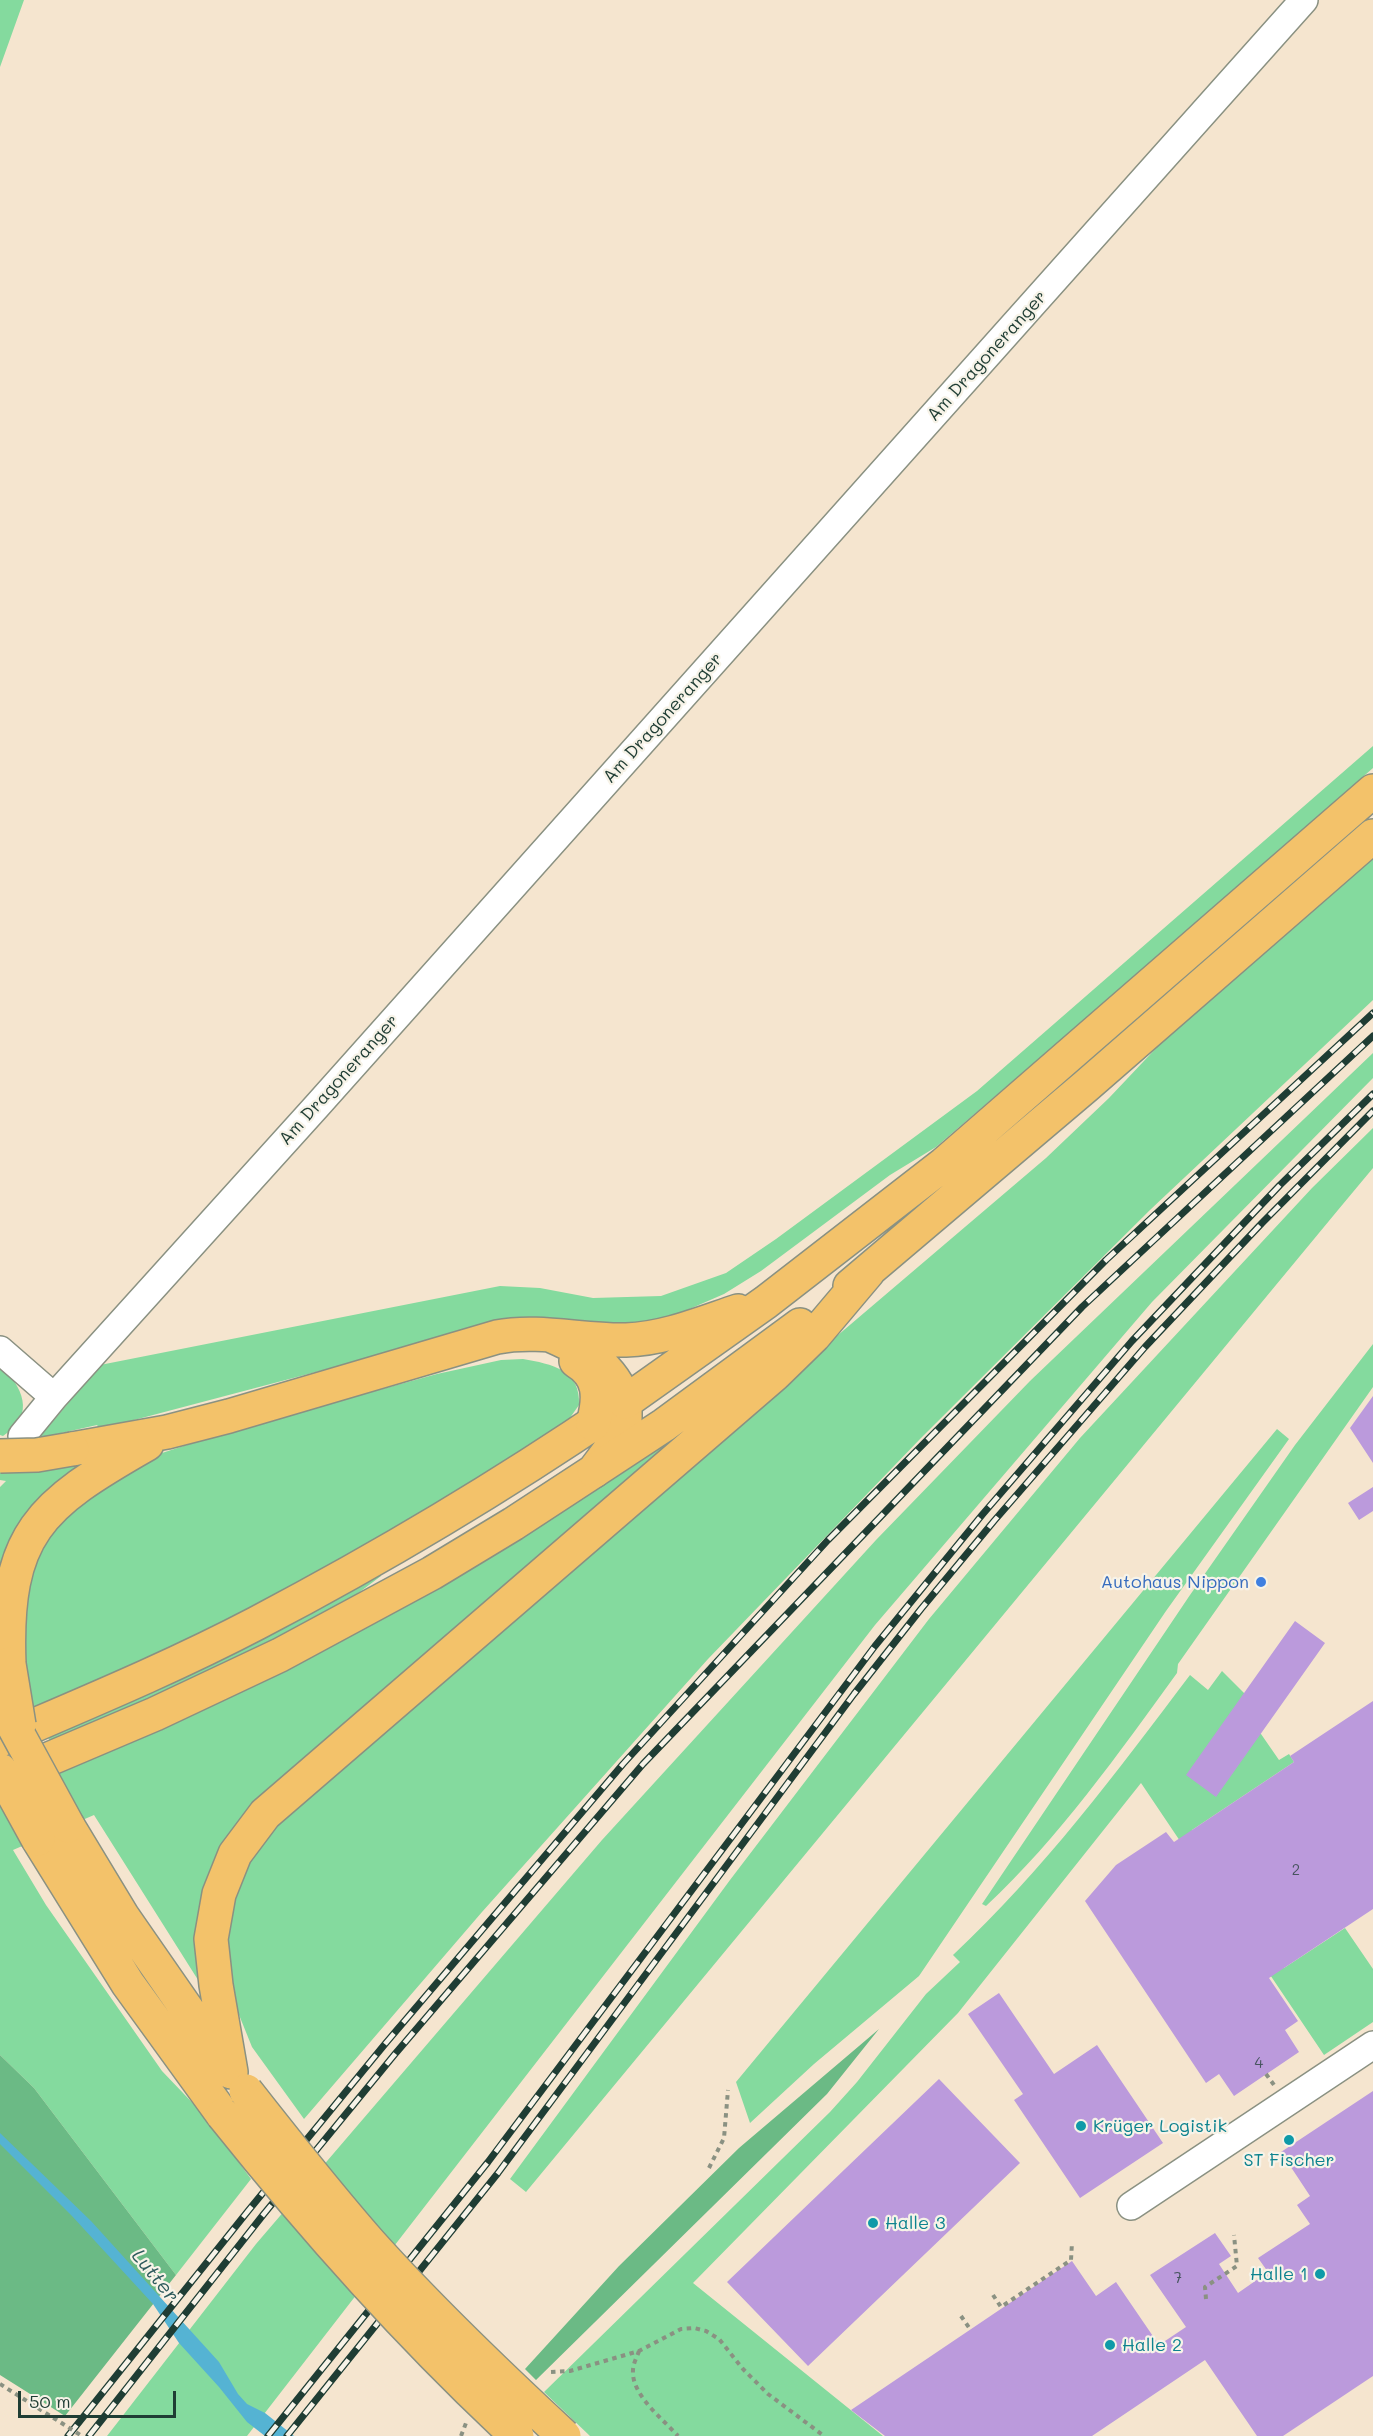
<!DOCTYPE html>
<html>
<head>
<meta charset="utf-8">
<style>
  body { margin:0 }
  #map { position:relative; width:1373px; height:2436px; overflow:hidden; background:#f5e5cf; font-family:Mali,sans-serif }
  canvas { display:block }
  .scale { position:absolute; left:18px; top:2391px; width:158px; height:27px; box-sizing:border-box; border:3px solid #1f3d34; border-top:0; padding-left:8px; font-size:18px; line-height:21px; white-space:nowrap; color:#1f3d34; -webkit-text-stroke:4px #f7f3e8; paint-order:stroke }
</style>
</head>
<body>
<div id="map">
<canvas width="1373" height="2436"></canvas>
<div class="scale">50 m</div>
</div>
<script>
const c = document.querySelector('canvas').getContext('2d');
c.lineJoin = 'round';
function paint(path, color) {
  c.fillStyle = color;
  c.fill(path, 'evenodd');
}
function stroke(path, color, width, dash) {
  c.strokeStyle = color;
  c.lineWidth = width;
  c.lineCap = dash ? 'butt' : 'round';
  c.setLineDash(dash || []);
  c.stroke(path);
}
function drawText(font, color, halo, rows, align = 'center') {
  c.font = font + ' Mali,sans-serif';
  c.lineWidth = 4.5;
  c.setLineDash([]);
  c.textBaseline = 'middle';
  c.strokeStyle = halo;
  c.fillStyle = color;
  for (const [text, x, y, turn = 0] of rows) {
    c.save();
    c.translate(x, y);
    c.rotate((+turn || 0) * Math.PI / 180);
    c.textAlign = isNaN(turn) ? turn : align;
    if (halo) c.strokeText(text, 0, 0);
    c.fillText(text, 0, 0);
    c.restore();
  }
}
const green = new Path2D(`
  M0,0H24L0,67Z
  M1373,746V768L1148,965L936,1147L890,1175L761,1271L724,1294L678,1314L642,1323L403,1349L100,1429L97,1425L39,1438L100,1365L500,1286L540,1288L593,1298L661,1296L726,1273L776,1239L977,1091Z
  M1373,855V1000L1150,1210L921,1438L708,1659L482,1912L304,2119L252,2047L229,1990L224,1950L229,1912L243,1870L267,1833L696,1456L1046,1158L1109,1098L1195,1007Z
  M1373,1053V1078L1152,1302L875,1625L247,2436H107L256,2244L602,1840L876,1540L1030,1381Z
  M1373,1128V1168L1338,1210L526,2192L510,2179L730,1880L929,1619L1080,1438L1312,1188Z
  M1373,1344V1387L1178,1664L1177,1673C1118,1754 1060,1837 986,1906L982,1904L1190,1595L1295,1445Z
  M523,1359C552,1364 581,1370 579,1405L565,1425L449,1501L241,1615L37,1709L0,1705L31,1690L22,1659L23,1598L36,1559L47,1536L67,1512L112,1477L162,1453L233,1430L437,1374L501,1360Z
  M0,1364C22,1387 37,1414 3,1436L0,1435Z
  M718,1402L262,1801L205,1991L94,1815L13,1850L46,1905L162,2071L205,2116L251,2179L176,2275L34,2088L0,2055V1796Z
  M1277,1429L1289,1439L1166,1611L919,1976L814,2064L750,2123L736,2082Z
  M106,1452L0,1593V1487L6,1481L0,1480V1468Z
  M378,1573L381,1576L325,1618L52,1746L46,1733Z
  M1222,1671L1244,1693L1261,1734L1279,1760L1289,1754L1294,1762L1192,1830L1284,1968L1345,1928L1373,1969V2022L1324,2055L1141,1783L958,2013L693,2283L883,2436H590L544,2392L830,2112L857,2082L926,1994L960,1962L953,1955C1043,1871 1116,1773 1190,1675L1208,1690Z`);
const forest = new Path2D(`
  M879,2029L827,2094L536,2380L525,2369L619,2266L739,2148Z
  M0,2055L34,2088L176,2275L65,2416L0,2375Z`);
const water = new Path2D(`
  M0,2133L91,2221L219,2362L238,2394L247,2404L265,2413L294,2436H265L247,2422L219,2387L179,2343L153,2304L72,2216L0,2144Z`);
const building = new Path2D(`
  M1373,1396V1463L1350,1428Z
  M1373,1487V1511L1359,1520L1348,1503Z
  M1295,1621L1325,1643L1216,1797L1186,1775Z
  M1373,1701V1909L1269,1978L1298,2021L1285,2030L1299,2052L1234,2096L1219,2074L1206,2083L1085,1901L1116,1865L1166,1832L1174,1842L1294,1762L1290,1756Z
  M999,1993L1054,2074L1097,2045L1163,2143L1080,2198L1014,2100L1023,2094L968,2014Z
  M939,2079L1020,2163L808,2366L727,2282Z
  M1373,2091V2376L1283,2436H1257L1205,2360L1092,2436H885L851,2410L1072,2261L1096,2296L1116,2282L1159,2345L1186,2327L1150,2275L1215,2233L1231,2256L1219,2264L1238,2293L1268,2272L1258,2258L1310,2224L1297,2205L1310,2196L1281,2152Z`);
const path = new Path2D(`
  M1266,2074L1274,2085
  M709,2168L724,2138L728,2090
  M993,2295L1001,2307L1071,2260L1072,2242
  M1206,2299L1205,2287L1237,2266L1234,2235
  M961,2316L970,2329
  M639,2351C637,2357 633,2364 633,2370C631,2395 663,2419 678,2436
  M551,2372L570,2371L639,2351L681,2329L694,2328L706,2331L719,2339L743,2369L768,2394L824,2436
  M461,2436L466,2423`);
const minor = new Path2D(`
  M0,1350L54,1397
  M22,1436L54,1397L316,1107L1304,0
  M1131,2206L1373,2045`);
const major = new Path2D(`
  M0,1740C86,1703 173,1667 257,1623C381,1558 500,1487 616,1408
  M9,1776L155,1714L280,1655L432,1573L513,1524L594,1471L621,1435L625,1419V1402`);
const highway = new Path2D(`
  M850,1286L1086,1086L1373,836
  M552,1336C586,1351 612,1365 625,1402L766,1302L944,1164L1373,791
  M576,1361C601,1376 600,1398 593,1424
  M72,1449L167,1432L229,1416L497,1337C539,1329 583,1341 626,1340C664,1339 702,1323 738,1311
  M594,1471L664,1425L800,1325
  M9,1664C4,1533 40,1505 147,1444
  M68,1826L123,1917L227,2067
  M38,1839L128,1984L223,2115
  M231,2072L216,1985L211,1939L219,1894L235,1854L265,1814L775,1374L814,1336L868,1272`);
const rail = new Path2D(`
  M68,2436L248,2211L385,2044L623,1764L828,1540L1106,1260L1373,1013
  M89,2436L263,2215L395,2054L643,1764L1082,1307L1373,1036
  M268,2436L488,2162L875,1646L982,1515L1132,1341L1280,1185L1373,1094
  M287,2436L498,2173L854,1694L921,1609L994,1521L1145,1347L1262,1223L1373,1111`);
const pathBridge = new Path2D(`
  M0,2384L82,2436`);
const highwayBridge = new Path2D(`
  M0,1456L37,1455L72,1449
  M9,1664L19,1725
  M0,1701L68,1826
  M0,1770L38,1839
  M246,2091C286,2142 327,2194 370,2243C431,2311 497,2374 564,2436
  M223,2115C314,2229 410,2337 517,2436`);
const markers = [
  [1261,1582,6,"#3f7fe0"],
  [1081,2126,6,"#0f9aa8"],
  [1289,2140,6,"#0f9aa8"],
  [873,2223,6,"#0f9aa8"],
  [1320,2274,6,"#0f9aa8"],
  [1110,2345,6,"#0f9aa8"]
];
const numberNames = [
  ["2",1296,1870],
  ["4",1259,2063],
  ["7",1178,2278]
];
const streetNames = [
  ["Am Dragoneranger",987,356,-48],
  ["Am Dragoneranger",663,718,-48],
  ["Am Dragoneranger",339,1080,-48]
];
const shopNames = [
  ["Autohaus Nippon",1249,1582]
];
const cultureNames = [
  ["Krüger Logistik",1093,2126],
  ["ST Fischer",1289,2160,"center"],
  ["Halle 3",885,2223],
  ["Halle 1",1308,2274,"right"],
  ["Halle 2",1122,2345]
];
const waterNames = [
  ["Lutter",155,2276,51]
];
paint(green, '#84da9e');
paint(forest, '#6bba85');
paint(water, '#55b3d3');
paint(building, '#bb9adc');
stroke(minor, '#8a9182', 30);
stroke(major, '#8a9182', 36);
stroke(highway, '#8a9182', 36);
stroke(path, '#8a9182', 4, [4.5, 4.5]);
stroke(minor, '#fff', 27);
stroke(major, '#f3c26a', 33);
stroke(highway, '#f3c26a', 33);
stroke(rail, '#1f3d34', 7);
stroke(rail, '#f7f3e8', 4.5, [14]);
stroke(highwayBridge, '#8a9182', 36, []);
stroke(pathBridge, '#8a9182', 4, [4.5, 4.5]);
stroke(highwayBridge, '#f3c26a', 33);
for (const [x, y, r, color] of markers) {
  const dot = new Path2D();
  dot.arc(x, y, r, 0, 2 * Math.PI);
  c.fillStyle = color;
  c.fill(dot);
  stroke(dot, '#f7f3e8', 2);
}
drawText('15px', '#46545e', null, numberNames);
drawText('18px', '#1f3d34', '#f7f3e8', streetNames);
drawText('18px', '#366cbe', '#f7f3e8', shopNames, 'right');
drawText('18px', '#0d838f', '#f7f3e8', cultureNames, 'left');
drawText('italic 20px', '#2c5a5c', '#f7f3e8', waterNames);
</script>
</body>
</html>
